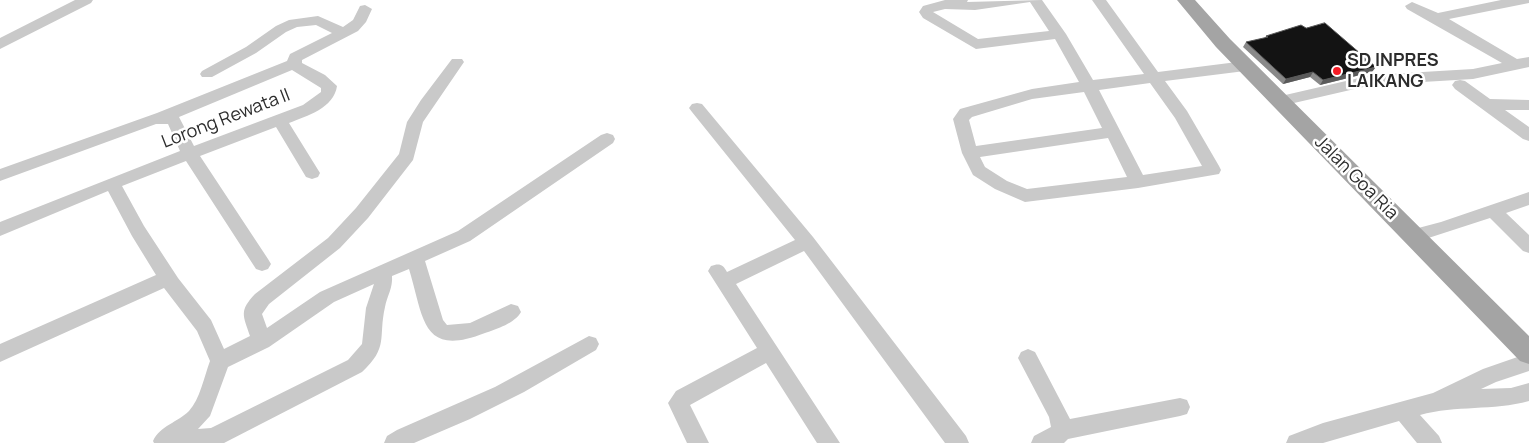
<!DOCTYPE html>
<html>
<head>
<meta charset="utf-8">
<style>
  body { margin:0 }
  canvas { display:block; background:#fff }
</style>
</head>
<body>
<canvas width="1529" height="443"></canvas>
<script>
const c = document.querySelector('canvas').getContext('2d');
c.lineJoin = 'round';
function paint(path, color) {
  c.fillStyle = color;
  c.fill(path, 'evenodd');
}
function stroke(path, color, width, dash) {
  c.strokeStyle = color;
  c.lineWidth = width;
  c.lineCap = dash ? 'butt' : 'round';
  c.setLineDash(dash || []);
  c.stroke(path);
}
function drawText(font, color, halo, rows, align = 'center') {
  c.font = font + ' Manrope,sans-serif';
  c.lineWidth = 5;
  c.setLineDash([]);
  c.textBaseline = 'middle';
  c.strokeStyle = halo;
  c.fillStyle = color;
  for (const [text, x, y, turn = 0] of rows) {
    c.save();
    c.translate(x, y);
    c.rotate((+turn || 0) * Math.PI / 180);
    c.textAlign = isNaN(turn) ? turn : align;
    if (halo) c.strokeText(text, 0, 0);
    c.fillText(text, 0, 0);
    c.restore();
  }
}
const minor = new Path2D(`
  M75,0H93L91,3L0,49V38Z
  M945,0H968L967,2L1042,0L1066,34L1093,80L1144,74L1092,0H1106L1158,72L1245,61L1250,63L1252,66L1250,69L1245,71L1165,81L1187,111L1219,166L1221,170L1219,174L1138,188L1025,202L995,189L973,175L962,153L953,119L960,109L1032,89L1079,82L1055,39L976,49L923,18L919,12L923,6ZM1030,2L1049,31L978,39L933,12L945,9L975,10ZM1150,83L1175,118L1202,166L1143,175L1099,90ZM1084,92L1102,128L976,146L969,120L972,117L1032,99ZM1108,138L1127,177L1027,189L1007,181L985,167L980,157Z
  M1501,0H1529V3L1449,19L1517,59L1529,57V67L1473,79L1372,85L1281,106L1276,105L1273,101L1276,97L1281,96L1372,75L1473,69L1502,63L1407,9L1405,6L1412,2L1438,13Z
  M365,5L372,9L366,22L358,31L302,60V63L325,75L337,86C334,108 307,116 289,123L320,173L318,177L312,179L306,177L276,127L200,156L268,259L271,264L268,269L262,271L256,269L186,161L122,186L144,226L178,278L211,320L224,349L250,336C243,315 239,311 255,294L328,238L356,208L399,154L407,122L421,100L452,59H462L464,62L423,122L413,160L368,218L340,248L269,304L262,314L267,328L320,292L458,231L601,135L607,133L613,135L615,139L613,143L470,241L425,261L443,320L447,325L470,323L511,304L518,306L521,312C515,323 497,329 485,333C421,358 424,318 409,269L392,276C393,288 387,296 385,307C378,338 389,347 362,372L224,443H154L153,441C160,426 178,422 189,411C200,399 204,377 210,361L197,331L164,288L0,362V344L156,275L132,236L108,191L0,236V222L180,151L168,124H156L0,181V169L157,113L287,61L290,54L332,33L316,25L297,27L286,32L256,53L212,77H202L200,74L202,71L246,47L276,26L289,20L318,16L343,27L353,20L360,6ZM292,70L321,88V92L303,105L194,146L179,117ZM374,284L366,308L362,344L348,360L211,428L198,429L210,416L228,367L269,347L334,302Z
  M1460,80L1465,81L1490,99L1529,100V110H1505L1529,127V141L1523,139L1455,89L1452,85L1455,81Z
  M697,103L702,104L813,237L966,436L969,443H945L804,251L736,284L840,443H817L766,363L690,405L709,443H687L668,403L676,391L757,348L708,271L711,266C719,263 723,264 727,272L795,240L692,112L689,108L692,104Z
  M1529,192V205L1506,213L1529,235V253L1523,251L1490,218L1413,243L1407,241L1404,236L1407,231L1441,222Z
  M589,336L596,338L599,344L596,350L524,392L470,419L414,443H384L387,436L397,430L495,387Z
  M1028,349L1035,352L1070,419L1180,398L1187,400L1190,407L1187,414L1180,416L1068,439L1064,443H1031L1034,436L1051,427L1049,417L1018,358L1021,352Z
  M1529,353V371L1496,382L1481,389L1511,388L1529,383V401C1493,411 1456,405 1420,415L1439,436L1442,443H1417L1399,421L1323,443H1286L1289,436L1323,423L1433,393L1483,369Z`);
const major = new Path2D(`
  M1177,0H1195L1230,39L1529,336V364L1520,361L1216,47Z`);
const wall = new Path2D(`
  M1266,36L1372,72L1320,85L1310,77L1283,84L1243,47L1246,42L1265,38Z`);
const shadedWall = new Path2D(`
  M1376,67L1372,72L1320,85L1323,80Z
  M1313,72L1310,77L1283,84L1286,79Z`);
const building = new Path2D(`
  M1325,23L1376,67L1323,80L1313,72L1286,79L1246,42L1268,37L1266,36L1301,25L1306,28Z`);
const markers = [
  [1337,71,5,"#f51b25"]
];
const poiNames = [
  ["SD INPRES",1347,61],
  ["LAIKANG",1347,82]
];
const streetNames = [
  ["Lorong Rewata II",226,119,-21],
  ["Jalan Goa Ria",1356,178,45]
];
paint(minor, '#c9c9c9');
paint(major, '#a4a4a4');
paint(wall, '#898989');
paint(shadedWall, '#5a5a5a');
paint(building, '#131313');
stroke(building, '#5a5a5a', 1);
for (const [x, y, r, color] of markers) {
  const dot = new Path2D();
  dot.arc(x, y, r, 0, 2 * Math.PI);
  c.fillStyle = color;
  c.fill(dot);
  stroke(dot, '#fff', 2);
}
drawText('bold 18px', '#2c2c2c', '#fff', poiNames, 'left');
drawText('18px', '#2c2c2c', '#fff', streetNames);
</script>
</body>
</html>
